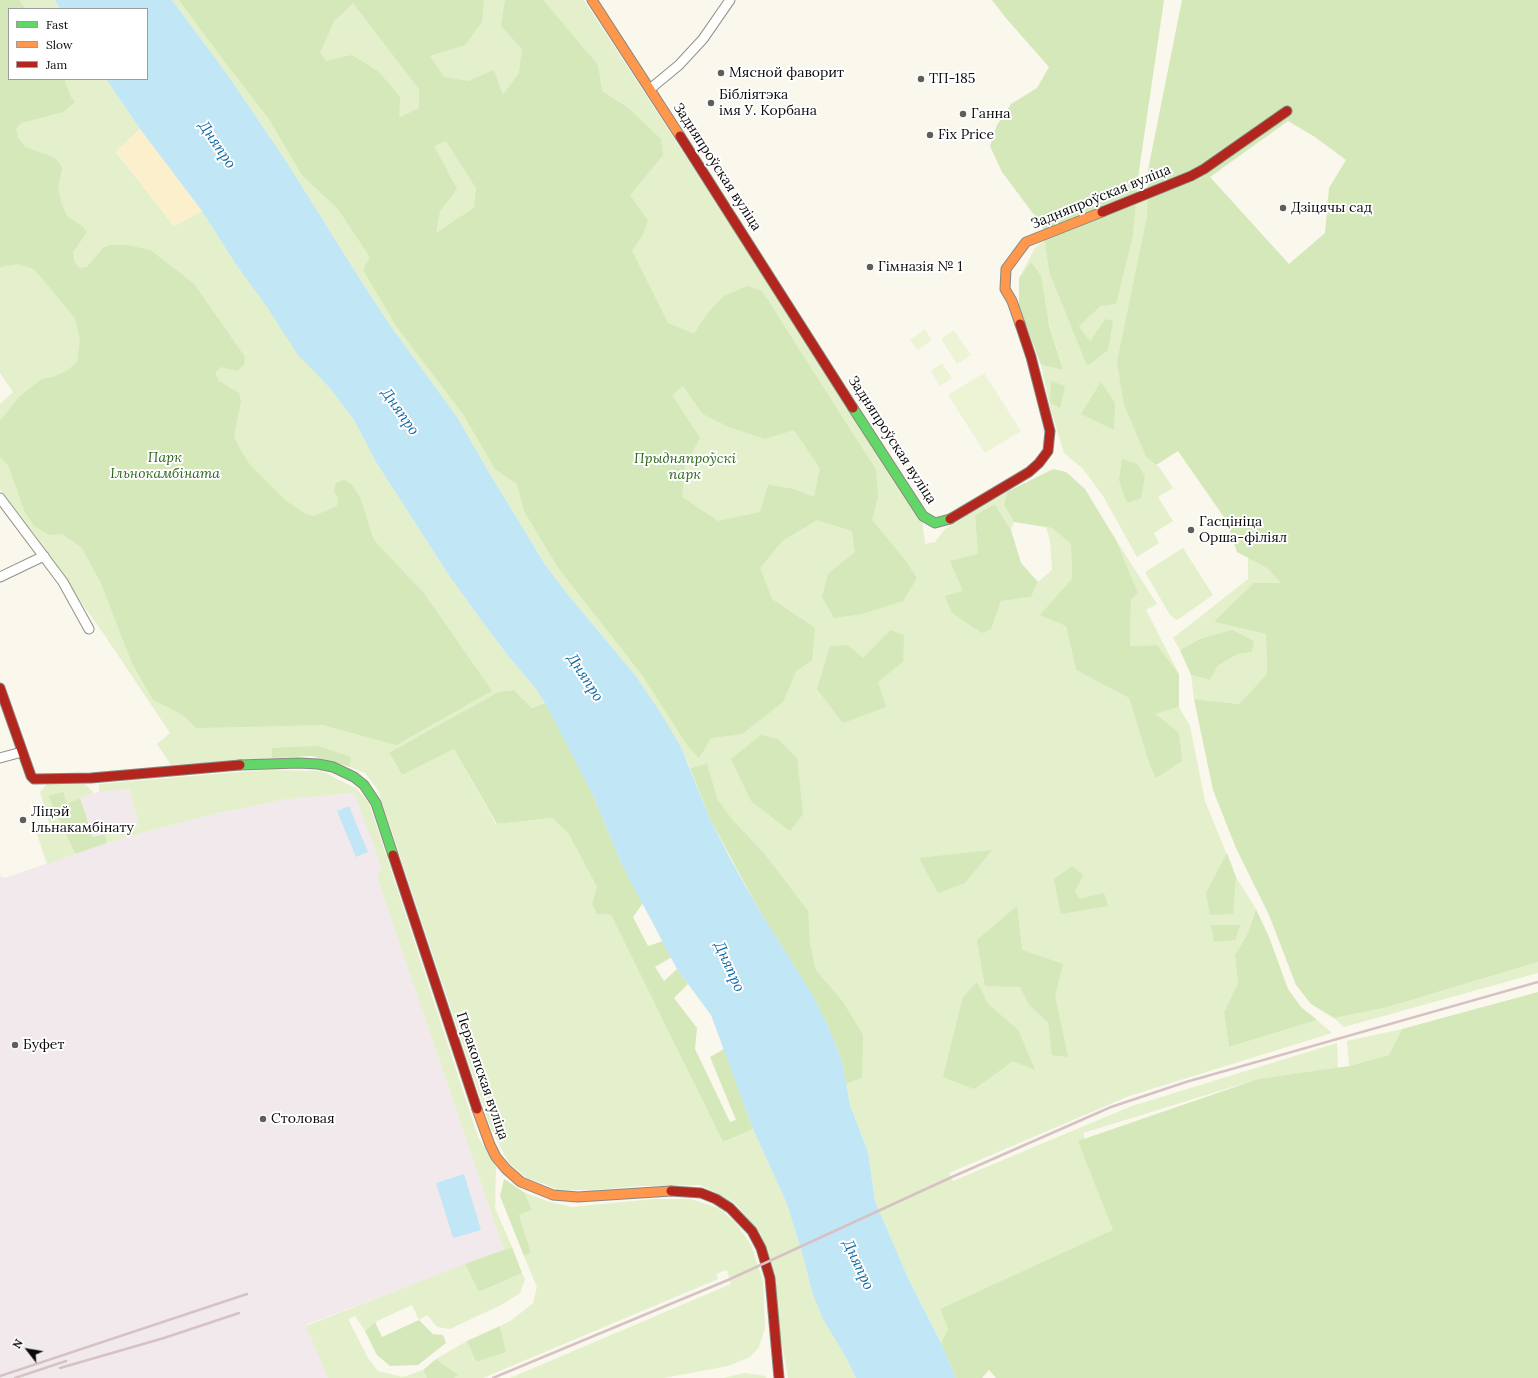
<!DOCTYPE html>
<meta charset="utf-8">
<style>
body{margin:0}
#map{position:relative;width:1538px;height:1378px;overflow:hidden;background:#faf7ed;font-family:Lora,serif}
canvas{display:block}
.legend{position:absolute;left:8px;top:8px;width:140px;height:72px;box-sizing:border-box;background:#fff;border:1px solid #9d9d9d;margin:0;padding:5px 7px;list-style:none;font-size:12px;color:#0b0b0b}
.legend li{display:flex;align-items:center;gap:8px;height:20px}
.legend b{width:20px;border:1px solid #9d9d9d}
.north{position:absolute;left:8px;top:1330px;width:40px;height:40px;-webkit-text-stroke:3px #fff;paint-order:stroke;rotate:301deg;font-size:11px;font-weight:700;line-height:16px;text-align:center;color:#0b0b0b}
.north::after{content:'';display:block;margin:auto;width:14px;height:18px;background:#0b0b0b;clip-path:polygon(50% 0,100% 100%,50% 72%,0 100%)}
</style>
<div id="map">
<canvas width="1538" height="1378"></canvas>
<ul class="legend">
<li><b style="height:5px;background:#63d668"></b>Fast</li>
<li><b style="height:5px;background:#ff974d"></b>Slow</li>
<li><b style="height:5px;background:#b3261e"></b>Jam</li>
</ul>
<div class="north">N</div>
</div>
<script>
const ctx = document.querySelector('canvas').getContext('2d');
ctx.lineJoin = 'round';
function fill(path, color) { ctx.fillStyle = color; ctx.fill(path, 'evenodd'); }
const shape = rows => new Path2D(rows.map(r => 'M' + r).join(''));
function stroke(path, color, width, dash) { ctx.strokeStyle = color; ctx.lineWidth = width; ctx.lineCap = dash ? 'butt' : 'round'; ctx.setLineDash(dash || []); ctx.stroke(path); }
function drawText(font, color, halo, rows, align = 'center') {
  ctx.font = font + ' Lora,serif'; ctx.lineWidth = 4; ctx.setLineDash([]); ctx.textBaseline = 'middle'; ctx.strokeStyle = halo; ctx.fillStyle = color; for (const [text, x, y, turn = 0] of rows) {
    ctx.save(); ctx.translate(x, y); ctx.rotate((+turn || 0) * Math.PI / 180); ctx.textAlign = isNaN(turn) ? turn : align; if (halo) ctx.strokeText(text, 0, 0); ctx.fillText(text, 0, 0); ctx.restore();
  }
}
fill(shape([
 [129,789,139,825,93,837,80,798,99,792],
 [354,793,383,868,377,877,504,1250,306,1325,328,1378,0,1378,0,876,5,878,94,847,145,832,218,813,287,799]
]), '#f1e9ec');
fill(shape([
 [0,0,55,0,60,9,9,9,9,79,106,79,140,129,116,152,174,226,202,211,235,263,354,420,376,462,448,574,481,620,509,657,536,689,545,703,532,708,514,690,498,692,389,754,402,775,454,749,496,824,552,818,568,833,597,887,592,904,597,914,611,915,723,1142,753,1129,787,1204,803,1256,812,1292,847,1359,856,1378,788,1378,779,1327,775,1279,761,1234,734,1202,700,1185,641,1186,594,1190,557,1190,545,1184,528,1179,508,1162,490,1126,378,790,365,773,350,767,351,757,272,748,272,758,171,765,157,744,170,733,101,630,0,489,0,404,13,392,0,373],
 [172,0,584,0,922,520,925,544,935,542,945,529,1007,492,1004,505,1014,522,1011,530,995,504,975,515,978,554,991,628,1001,601,1031,597,1038,582,1052,570,1050,541,1046,527,1052,528,1071,544,1072,579,1066,626,1076,670,1129,698,1150,766,1156,778,1154,714,1179,707,1190,726,1205,801,1236,877,1256,909,1248,933,1235,955,1238,983,1224,1012,1229,1047,1317,1020,1332,1033,1129,1096,949,1173,953,1181,1132,1106,1337,1043,1338,1068,1258,1079,1083,1133,1113,1231,940,1309,948,1329,941,1343,908,1278,875,1201,868,1152,850,1105,846,1084,862,1078,841,999,816,970,810,943,807,911,764,853,732,819,718,800,707,765,690,768,681,747,635,675,569,596,544,563,487,469,457,417,392,328,363,284,286,161,227,74],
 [890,630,903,662,878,682,863,659],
 [1147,199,1147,217,1124,405,1146,457,1159,467,1173,488,1158,497,1173,521,1154,533,1159,543,1137,557,1103,496,1083,469,1064,453,1050,407,1041,365,1063,370,1031,262,1019,278,1035,248,1045,240,1049,272,1087,366,1105,319,1090,341,1079,326,1101,306,1133,235,1136,202],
 [1116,540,1157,604,1146,610,1179,674,1157,645,1130,646,1131,600,1138,593],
 [1183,548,1213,595,1177,620,1170,615,1145,572],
 [1248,557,1267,568,1281,583,1214,622,1266,634,1267,674,1239,704,1194,699,1191,675,1210,680,1217,665,1238,654,1252,652,1200,639,1180,650,1173,638,1248,579],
 [264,770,322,771,357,789,369,803,478,1137,496,1167,495,1208,512,1247,504,1250,377,877,382,868,354,793,287,799,218,813,145,832,107,843,105,834,139,825,129,789,99,792,99,784],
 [47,784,85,784,94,793,67,804,48,796,75,854,47,864,37,834,51,829,40,792],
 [1538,962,1538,973,1344,1027,1334,1018,1384,1008],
 [1402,1029,1389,1055,1349,1066,1347,1041],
 [525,1193,550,1202,572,1207,653,1199,691,1199,718,1208,735,1222,751,1245,763,1281,765,1328,759,1347,750,1357,728,1366,664,1378,510,1378,731,1284,727,1270,716,1274,718,1279,483,1378,454,1378,457,1375,436,1359,467,1341,476,1362,506,1352,500,1326,512,1320,533,1303,537,1287,524,1256,531,1253,519,1215,532,1208],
 [465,1264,479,1292,522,1273,525,1279,520,1293,503,1304,450,1329,437,1327,427,1315,419,1320,412,1305,375,1322,365,1331,355,1316,348,1319,368,1358,378,1371,403,1377,423,1370,427,1378,328,1378,306,1326],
 [745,1373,765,1376,766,1378,723,1378]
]), '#e3f0cb');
fill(shape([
 [0,0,19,0,25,9,9,9,9,79,64,79,71,97,75,102,63,112,21,123,16,129,18,138,25,147,48,155,56,159,61,166,62,169,58,186,61,202,67,216,82,226,87,232,73,252,74,261,79,268,87,267,103,248,110,245,126,245,150,250,194,284,245,357,244,365,237,371,221,367,215,373,219,381,239,393,241,401,234,436,241,451,250,465,286,501,306,514,314,516,337,506,338,498,334,491,336,483,344,480,351,484,360,497,373,538,378,545,423,592,492,691,396,745,323,725,196,728,183,715,153,700,132,663,101,583,82,548,62,534,50,535,34,526,25,512,8,465,0,457,0,421,20,396,42,379,53,377,68,370,77,362,80,340,75,318,34,269,18,264,0,267],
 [179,0,484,0,482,22,465,45,430,56,444,77,468,81,494,70,503,95,519,73,522,49,501,26,505,0,543,0,598,65,602,91,628,108,661,139,663,155,630,195,648,221,643,234,632,251,668,323,694,334,707,314,724,296,747,286,762,291,876,470,878,497,872,520,905,560,917,578,903,601,862,614,834,618,822,597,828,574,855,552,852,531,817,520,782,541,760,568,772,599,815,628,812,660,796,671,783,702,742,734,711,738,699,758,687,745,643,676,559,569,524,511,517,484,495,469,463,414,397,327,363,270,370,257,338,209,302,175,269,119,219,54],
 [353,3,419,89,419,108,399,118,400,97,379,72,352,55,326,61,320,53,334,21],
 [446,141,476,188,474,208,436,233,440,211,457,189,434,146],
 [683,386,703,414,729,427,765,439,794,430,820,468,814,497,794,489,768,485,760,512,718,521,682,497,685,465,700,438,672,395],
 [992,0,1164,0,1139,171,1133,235,1116,304,1101,306,1079,326,1090,341,1105,319,1113,321,1108,350,1087,366,1049,272,1043,227,1002,172,990,146,997,125,1011,104,1037,88,1049,67,1005,17],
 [1182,0,1538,0,1538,962,1384,1008,1334,1018,1311,1004,1296,985,1269,915,1236,848,1213,790,1194,699,1239,704,1267,674,1266,634,1214,622,1254,583,1281,583,1267,568,1237,552,1226,520,1178,451,1156,465,1146,457,1124,405,1117,362,1147,217,1148,170],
 [1288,121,1315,137,1346,160,1329,188,1325,233,1289,264,1210,177],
 [1031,262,1041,276,1049,325,1063,370,1041,365,1019,306,1019,278],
 [1051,381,1065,386,1060,408,1050,403],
 [1101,382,1115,403,1114,430,1081,414],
 [1122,459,1137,464,1145,476,1141,498,1127,503,1119,480],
 [1053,469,1066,472,1085,489,1116,540,1138,593,1131,600,1130,646,1157,645,1179,674,1179,707,1155,714,1179,733,1182,761,1156,778,1150,766,1129,698,1076,670,1066,626,1040,615,1072,579,1071,544,1052,528,1014,522,1004,505,1007,492],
 [995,504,1011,530,1021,563,1038,582,1031,597,1001,601,991,629,982,633,952,613,945,596,963,591,950,561,978,554,975,515],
 [890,630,904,635,903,662,878,682,886,707,843,723,817,689,830,646,847,645,863,658],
 [1232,630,1254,641,1252,652,1238,654,1218,665,1210,680,1191,675,1180,650,1200,639],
 [514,690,532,708,545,703,561,731,592,793,621,863,643,903,633,917,648,946,663,941,672,957,655,967,664,981,677,969,688,984,674,998,697,1028,695,1049,730,1122,736,1120,710,1057,724,1049,753,1129,723,1142,611,915,597,914,592,904,597,887,568,833,552,818,497,824,454,749,402,775,389,753,498,692],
 [761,735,778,739,797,758,803,814,790,831,751,801,731,759],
 [318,746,351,757,350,767,312,756,272,758,272,748],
 [707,764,718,800,732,819,764,853,808,911,810,943,816,970,841,999,863,1035,862,1078,846,1084,842,1061,828,1026,812,994,759,910,710,819,690,768],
 [63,792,67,804,80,798,93,837,105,834,107,843,75,854,48,796],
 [992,850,965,883,938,893,919,858],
 [1227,853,1236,877,1233,914,1210,915,1206,893],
 [1072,866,1083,875,1075,891,1079,899,1104,893,1108,906,1061,914,1054,879],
 [1017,906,1022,950,1063,964,1055,996,1068,1057,1052,1055,1048,1022,1029,1005,1020,987,985,986,977,940],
 [1256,909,1269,937,1288,989,1301,1007,1317,1020,1229,1047,1224,1012,1238,983,1235,955,1248,933],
 [1211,925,1240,925,1235,940,1214,942],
 [977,982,988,1004,1018,1030,1035,1070,1013,1061,974,1089,943,1077,963,997],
 [1538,992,1538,1378,996,1378,989,1370,982,1378,956,1378,941,1343,948,1329,940,1309,1113,1230,1078,1141,1258,1079,1349,1066,1389,1055,1402,1029],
 [504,1179,525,1193,532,1209,519,1215,531,1253,524,1256,500,1196],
 [512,1247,522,1273,479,1292,465,1264],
 [419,1320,433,1334,443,1335,446,1343,418,1365,390,1366,377,1355,365,1331,375,1322,382,1337],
 [500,1326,506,1352,476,1362,467,1341],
 [436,1359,458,1375,454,1378,427,1378,423,1370]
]), '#d4e8b9');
fill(shape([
 [140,129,202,211,174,226,116,151]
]), '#fcf0cc');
fill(shape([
 [925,329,932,340,917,350,910,340],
 [954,330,971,355,957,364,941,339],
 [942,363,952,378,940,386,931,371],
 [984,373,1021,431,985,453,948,395]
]), '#edf4d5');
fill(shape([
 [55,0,172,0,227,74,286,161,363,284,392,328,457,417,487,469,544,563,569,596,635,675,660,712,681,747,710,819,731,860,759,910,812,994,828,1026,842,1061,850,1105,868,1152,875,1201,908,1278,941,1343,956,1378,856,1378,847,1359,823,1319,812,1292,803,1256,787,1204,753,1129,711,1015,677,969,621,863,592,793,545,703,536,689,509,657,481,620,448,574,376,462,354,420,329,387,298,355,267,307,235,263,202,211,140,129,106,79,147,79,147,9,60,9],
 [349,806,368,852,356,857,337,811],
 [464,1174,481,1230,453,1238,436,1183]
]), '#c1e6f6');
const street = shape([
 [650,89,679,65,703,39,730,0],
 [0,498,63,582,89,629],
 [0,577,44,556],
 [0,758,22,752]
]);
const fast = shape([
 [853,408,923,516,935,523,950,519],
 [240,765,298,763,318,764,333,767,354,777,364,785,376,803,393,855]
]);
const slow = shape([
 [592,0,680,136],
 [1020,324,1012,301,1005,289,1006,269,1026,242,1102,212],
 [477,1109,490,1145,496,1157,506,1169,521,1182,553,1195,578,1197,671,1191]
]);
const jam = shape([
 [680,136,853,408],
 [1102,212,1191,176,1204,169,1287,111],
 [950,519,1029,472,1039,463,1048,451,1050,431,1031,357,1020,324],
 [0,688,31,776,34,779,91,778,240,765],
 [393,855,477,1109],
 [671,1191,701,1193,716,1199,730,1208,752,1231,761,1248,770,1278,779,1378]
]);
stroke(street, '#93918d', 11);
stroke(fast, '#898883', 11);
stroke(slow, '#898883', 11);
stroke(jam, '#898883', 11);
stroke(street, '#fefefc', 9);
stroke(fast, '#63d668', 9);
stroke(slow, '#ff974d', 9);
stroke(jam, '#b3261e', 9);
stroke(shape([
 [60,1368,164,1338,239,1313],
 [0,1376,247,1294],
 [15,1378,66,1361],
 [493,1378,728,1280,952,1177,1111,1107,1186,1082,1538,982]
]), '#d7c2c3', 2.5);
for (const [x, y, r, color] of [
 [721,73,4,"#5f5e5a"],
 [921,79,4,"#5f5e5a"],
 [711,103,4,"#5f5e5a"],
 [963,114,4,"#5f5e5a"],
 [930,135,4,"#5f5e5a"],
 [1283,208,4,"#5f5e5a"],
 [870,267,4,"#5f5e5a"],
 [1191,530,4,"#5f5e5a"],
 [23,820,4,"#5f5e5a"],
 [15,1045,4,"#5f5e5a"],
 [263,1119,4,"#5f5e5a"]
]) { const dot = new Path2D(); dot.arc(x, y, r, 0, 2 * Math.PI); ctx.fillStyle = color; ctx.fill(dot); stroke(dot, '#fff', 1.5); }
drawText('14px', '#0b0b0b', '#fff', [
 ["Мясной фаворит",729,73],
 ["ТП-185",929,79],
 ["Бібліятэка",719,95],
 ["імя У. Корбана",719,111],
 ["Ганна",971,114],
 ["Fix Price",938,135],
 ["Дзіцячы сад",1291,208],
 ["Гімназія № 1",878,267],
 ["Гасцініца",1199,522],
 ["Орша-філіял",1199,538],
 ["Ліцэй",31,812],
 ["Ільнакамбінату",31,828],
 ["Буфет",23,1045],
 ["Столовая",271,1119]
], 'left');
drawText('14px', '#0b0b0b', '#fff', [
 ["Задняпроўская вуліца",717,167,57],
 ["Задняпроўская вуліца",1101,197,-22],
 ["Задняпроўская вуліца",892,440,57],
 ["Перакопская вуліца",482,1076,71]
]);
drawText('italic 14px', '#2b6518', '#fff', [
 ["Парк",165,458],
 ["Ільнокамбіната",165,474],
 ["Прыдняпроўскі",685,459],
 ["парк",685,475]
]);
drawText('italic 15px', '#0e68a2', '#fff', [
 ["Дняпро",217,145,56],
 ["Дняпро",400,412,55],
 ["Дняпро",585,678,57],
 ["Дняпро",729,967,66],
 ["Дняпро",858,1265,65]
]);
</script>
